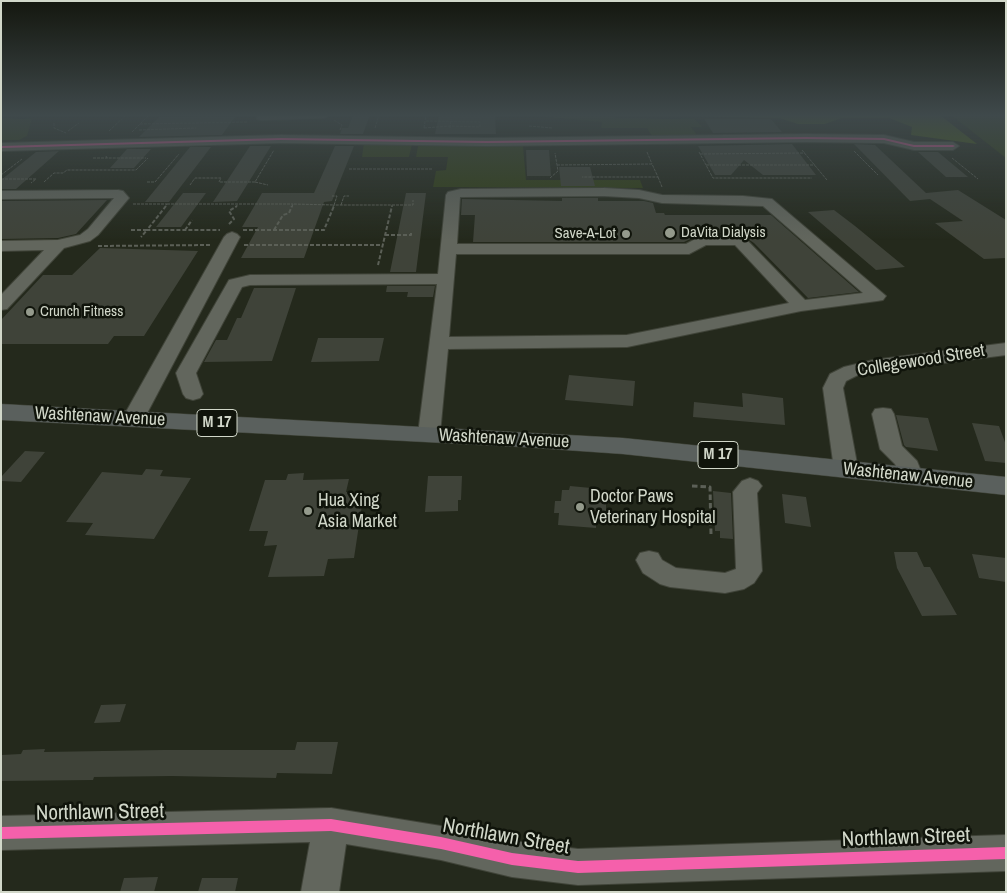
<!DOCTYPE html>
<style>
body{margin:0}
#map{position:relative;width:1007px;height:893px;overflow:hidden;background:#24291c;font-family:"Archivo Narrow",sans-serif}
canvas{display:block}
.frame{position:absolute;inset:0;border:2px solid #d1d7c9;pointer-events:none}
</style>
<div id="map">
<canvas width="1007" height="893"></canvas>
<div class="frame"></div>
</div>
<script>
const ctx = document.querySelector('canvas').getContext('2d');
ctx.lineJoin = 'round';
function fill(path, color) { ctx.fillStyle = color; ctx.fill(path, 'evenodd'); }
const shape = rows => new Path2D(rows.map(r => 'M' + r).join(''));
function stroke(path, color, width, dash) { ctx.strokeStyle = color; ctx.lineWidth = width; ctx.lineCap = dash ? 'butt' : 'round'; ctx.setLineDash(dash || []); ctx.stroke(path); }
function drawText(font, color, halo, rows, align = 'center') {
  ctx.font = font + ' "Archivo Narrow",sans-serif'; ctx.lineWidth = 5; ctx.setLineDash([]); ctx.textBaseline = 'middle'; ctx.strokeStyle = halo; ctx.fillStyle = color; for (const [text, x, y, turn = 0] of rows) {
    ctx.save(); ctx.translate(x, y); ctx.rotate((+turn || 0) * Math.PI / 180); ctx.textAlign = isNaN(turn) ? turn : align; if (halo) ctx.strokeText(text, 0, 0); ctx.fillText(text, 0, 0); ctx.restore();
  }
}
fill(shape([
 [524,115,605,115,618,118,695,119,702,127,691,127,697,135,652,136,647,128,601,128,602,122],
 [951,115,1006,115,1006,158],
 [1,118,32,119,27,136,19,140,1,140],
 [364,142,412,144,409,157,362,157],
 [423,144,523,146,526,180,640,180,643,188,433,187,436,171,446,170,448,157,416,157,418,146]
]), '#313f15');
fill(shape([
 [616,115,940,115,977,144,911,135,912,127,889,118,842,118,825,124,798,124,779,118]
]), '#4a6210');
fill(shape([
 [353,115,370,115,363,134,340,134,342,128,348,128],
 [439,115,495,115,496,134,435,134],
 [159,117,207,116,235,117,222,135,139,137],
 [704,119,771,119,782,132,713,133],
 [792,144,816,175,763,175,744,160,731,175,715,175,698,146],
 [854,144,875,145,926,193,958,190,1006,220,1006,258,984,259,935,223,963,221,930,199,910,201],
 [250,146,271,146,237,201,213,202],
 [335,146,354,146,332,201,324,202,304,258,241,258,258,227,242,227,262,193,314,193],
 [190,147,211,147,169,202,145,202],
 [127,149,151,149,134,168,110,168],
 [526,150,549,150,551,176,527,176],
 [59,151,16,189,1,189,1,180,36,152],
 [918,152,938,152,968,177,946,177],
 [559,167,590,167,595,186,561,186],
 [183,193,206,193,181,227,156,227],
 [406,193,426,193,416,272,390,272],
 [562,198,598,198,598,201,644,201,653,203,656,213,664,213,665,215,771,215,859,292,808,298,754,243,739,233,703,233,684,242,473,242,475,215,461,215,462,199,562,201],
 [107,200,76,234,58,238,1,239,1,201],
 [834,210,855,226,905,267,876,270,808,212],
 [100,248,198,251,144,336,114,336,108,344,1,344,1,320,43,275,72,275],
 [387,286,435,286,433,297,407,297,408,292,386,292],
 [254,288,296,288,272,361,204,362,216,340,227,340,237,318,241,318],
 [318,338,384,338,379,361,311,362],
 [569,375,635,381,633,406,565,400],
 [742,393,783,398,785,425,693,417,694,402,743,407],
 [896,415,928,418,938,451,906,447,904,445],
 [972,423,999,426,1006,445,1006,463,985,461],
 [25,451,45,452,21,482,1,481,1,477],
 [146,469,163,470,160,476,191,478,154,539,85,535,93,523,66,522,102,472,142,475],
 [304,473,303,480,349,479,346,492,364,492,354,558,328,559,324,576,268,577,277,545,264,546,268,531,249,531,265,480,286,480,288,474],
 [428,476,462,476,461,500,458,500,458,511,425,512],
 [570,486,591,488,591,491,597,493,597,496,606,497,606,512,596,512,596,528,558,525,559,513,554,513,555,501,561,501,562,490,569,490],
 [713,491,731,493,733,539,720,538,720,531,715,531],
 [782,494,806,497,811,527,785,523],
 [894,552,917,552,924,567,930,567,957,615,922,616,897,568],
 [972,554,1006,558,1006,582,979,578],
 [126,704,120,722,94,723,101,705],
 [297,742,338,742,332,774,277,773,276,778,172,776,94,777,93,780,1,781,1,755,21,754,23,750,45,749,44,752,163,750,295,750],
 [158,877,154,892,120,892,124,878],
 [202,878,238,878,235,892,198,892]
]), '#3f4339');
const minor = shape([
 [257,115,330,115,324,118,261,120,257,119,257,115],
 [806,134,884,135,914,142,953,142,959,146,953,150,914,150,884,143,806,142,487,146,281,143,1,151,1,143,281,135,487,138,806,134],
 [604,188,639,190,662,195,743,196,772,199,886,296,883,300,877,301,801,311,627,347,448,349,440,434,437,439,429,441,421,439,418,434,437,284,250,285,242,287,196,373,203,394,200,398,193,400,186,398,183,394,176,373,229,280,250,275,438,274,446,195,448,192,461,189,604,188],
 [604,196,639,198,662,203,763,206,863,293,805,300,744,237,739,235,703,235,686,244,457,244,460,197,604,196],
 [706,245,735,245,789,303,627,335,449,337,456,254,689,254,706,245],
 [118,190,123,191,129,198,98,235,90,241,64,248,7,309,1,310,1,295,44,250,1,251,1,241,58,240,80,235,88,229,114,198,1,199,1,191,118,190],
 [232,232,237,234,240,237,144,419,141,424,133,425,125,424,122,419,224,237,227,234,232,232],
 [1006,343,1006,355,873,372,858,375,846,381,843,388,858,469,854,474,846,476,838,474,834,469,823,388,830,374,844,367,873,360,1006,343],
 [883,408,891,409,894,414,902,446,917,461,923,476,919,481,911,483,903,481,895,464,880,449,872,414,875,409,883,408],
 [750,478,758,481,762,486,757,493,762,571,754,583,744,589,725,593,670,587,660,584,643,573,636,560,640,553,649,551,658,553,662,560,676,568,725,573,736,569,733,492,742,481,750,478],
 [331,808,441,826,512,841,578,849,1006,835,1006,871,578,885,512,877,441,860,346,844,339,892,301,892,310,842,1,850,1,816,331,808]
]);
const major = shape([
 [1,404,623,438,1006,477,1006,495,623,454,522,447,1,420,1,404]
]);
stroke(minor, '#404439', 2);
stroke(major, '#404439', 1);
stroke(shape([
 [55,115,73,115],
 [334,120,342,125,340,130],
 [54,123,54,128,66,133],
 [140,124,247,122],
 [529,126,553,128],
 [375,128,379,115],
 [424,128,450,126,480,127,480,122,425,121],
 [424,128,426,115],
 [450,128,451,119],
 [139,130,196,128],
 [68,131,79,123],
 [109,131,126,115],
 [132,132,149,115],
 [802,150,827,180],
 [854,151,878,175],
 [647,152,652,164],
 [699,152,713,178,812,178],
 [700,154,805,153],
 [106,156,107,158,146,158],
 [93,158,107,158],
 [952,158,978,179],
 [557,165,652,164,658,177,582,177],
 [706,165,815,165],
 [349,169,432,169],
 [1,175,22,159],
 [658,177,662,187],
 [550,178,558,171,555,153],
 [1,179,36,179,31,183],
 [44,182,54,173,63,173,67,170,136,170,148,158],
 [147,182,155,182,179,154],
 [255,182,268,185],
 [190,185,195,178,221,178,219,182,255,182,274,150],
 [133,204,167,204,165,207],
 [167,204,293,204],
 [341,205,344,196,349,196],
 [392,205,413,205,413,200],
 [235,207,238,205],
 [292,207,293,204,334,205,337,196,332,196],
 [333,207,334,205,392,205,392,207]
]), '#5c6057', 1, [3, 1]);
stroke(shape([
 [166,206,147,230,220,230],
 [229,224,234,219,229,211,237,206],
 [131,230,147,230,141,237],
 [185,230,192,220],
 [243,230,324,230,334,206],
 [274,230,283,215,289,213,292,206],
 [385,235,411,235,411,232],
 [244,245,383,245],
 [98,246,210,245],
 [378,265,392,206]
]), '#5c6057', 2, [4, 2]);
stroke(shape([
 [692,486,710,487,711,534]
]), '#5c6057', 3, [5.5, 3]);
fill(minor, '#62665d');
fill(major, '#5a605d');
fill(shape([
 [806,137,884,138,914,145,953,145,955,146,953,147,914,147,884,140,806,139,487,143,281,140,1,148,1,146,281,138,487,141,806,137],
 [331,819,441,837,512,853,578,861,1006,847,1006,859,578,873,512,865,441,849,331,831,1,839,1,827,331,819]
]), '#f560ab');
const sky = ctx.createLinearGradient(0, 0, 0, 240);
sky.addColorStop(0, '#14170f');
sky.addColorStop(0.48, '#3f494b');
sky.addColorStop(1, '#3f494b00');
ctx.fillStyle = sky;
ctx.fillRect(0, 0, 1007, 240);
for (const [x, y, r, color] of [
 [670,233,6,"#949a8c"],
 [626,234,5,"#949a8c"],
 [30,312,5,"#949a8c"],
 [580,507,5,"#949a8c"],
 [308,511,5,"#949a8c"]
]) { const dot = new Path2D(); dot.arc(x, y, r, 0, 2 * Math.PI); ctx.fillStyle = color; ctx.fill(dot); stroke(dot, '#10140b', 2); }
drawText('15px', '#d1d7c9', '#10140b', [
 ["DaVita Dialysis",681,233],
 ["Save-A-Lot",616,234,"right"],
 ["Crunch Fitness",40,312]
], 'left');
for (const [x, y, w] of [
 [217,423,40],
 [718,455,40]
]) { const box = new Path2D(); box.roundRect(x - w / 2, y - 13.5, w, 27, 4); ctx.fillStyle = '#10140b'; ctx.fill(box); stroke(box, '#d1d7c9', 1); }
drawText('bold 16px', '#d1d7c9', null, [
 ["M 17",217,423],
 ["M 17",718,455]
]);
drawText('18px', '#d1d7c9', '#10140b', [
 ["Collegewood Street",921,361,-9],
 ["Washtenaw Avenue",100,417,3],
 ["Washtenaw Avenue",504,439,3],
 ["Washtenaw Avenue",908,476,6]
]);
drawText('18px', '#d1d7c9', '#10140b', [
 ["Doctor Paws",590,497],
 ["Veterinary Hospital",590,518],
 ["Hua Xing",318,501],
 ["Asia Market",318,522]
], 'left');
drawText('21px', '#d1d7c9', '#10140b', [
 ["Northlawn Street",100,813,-1],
 ["Northlawn Street",506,837,10],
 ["Northlawn Street",906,838,-2]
]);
</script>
